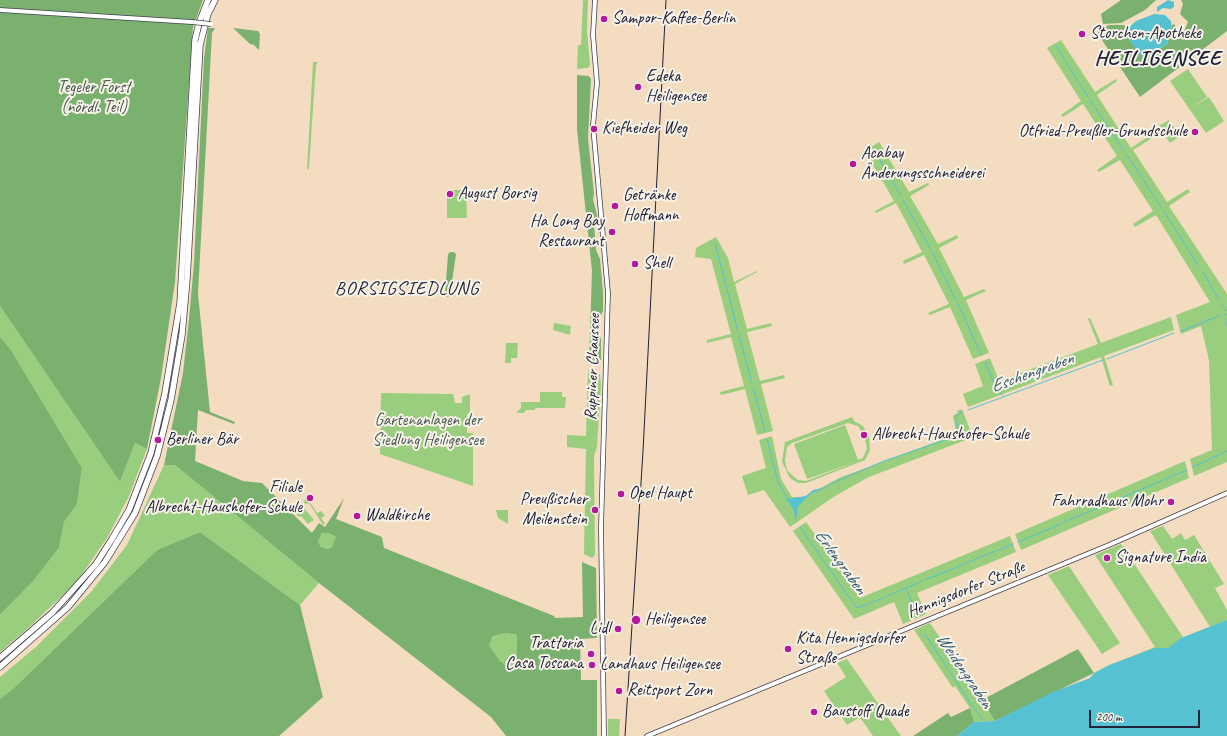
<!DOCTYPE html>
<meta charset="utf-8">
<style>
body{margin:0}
#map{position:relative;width:1227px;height:736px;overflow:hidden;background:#f3dcbf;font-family:Caveat,sans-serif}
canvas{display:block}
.scale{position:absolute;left:1089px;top:710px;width:111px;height:18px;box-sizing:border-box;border:2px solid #22223b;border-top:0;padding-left:5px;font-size:12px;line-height:14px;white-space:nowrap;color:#22223b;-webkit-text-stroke:3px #f7f3e8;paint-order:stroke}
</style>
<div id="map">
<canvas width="1227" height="736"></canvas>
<div class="scale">200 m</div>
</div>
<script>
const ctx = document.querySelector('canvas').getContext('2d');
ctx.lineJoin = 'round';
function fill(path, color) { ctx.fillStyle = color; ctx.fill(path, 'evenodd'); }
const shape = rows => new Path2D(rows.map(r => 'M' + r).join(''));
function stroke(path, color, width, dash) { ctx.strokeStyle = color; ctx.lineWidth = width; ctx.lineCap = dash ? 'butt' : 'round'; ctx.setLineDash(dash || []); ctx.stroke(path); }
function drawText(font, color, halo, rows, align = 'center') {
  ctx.font = font + ' Caveat,sans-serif'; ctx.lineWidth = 4; ctx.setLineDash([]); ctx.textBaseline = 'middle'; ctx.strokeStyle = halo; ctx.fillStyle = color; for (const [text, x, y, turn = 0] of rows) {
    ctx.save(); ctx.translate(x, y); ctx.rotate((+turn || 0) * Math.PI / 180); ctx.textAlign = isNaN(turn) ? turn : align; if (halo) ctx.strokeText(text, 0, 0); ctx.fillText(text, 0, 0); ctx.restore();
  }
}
fill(shape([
 [583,0,588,0,587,31,590,65,588,68,577,69,578,45,581,45],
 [1061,40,1095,92,1116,79,1117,81,1097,95,1131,148,1152,134,1154,137,1133,150,1167,202,1188,189,1190,192,1169,206,1227,294,1227,462,1194,476,1190,459,1212,450,1209,360,1201,326,1181,334,1176,315,1210,302,1156,215,1135,227,1133,224,1153,211,1120,160,1099,172,1097,170,1117,156,1083,104,1063,117,1061,115,1081,101,1047,48],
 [313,62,318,62,316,65,309,168,307,170],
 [1188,69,1207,97,1190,108,1209,97,1224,121,1206,133,1170,81],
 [1169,120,1180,136,1170,143,1159,126],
 [879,142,909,192,928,183,929,185,910,196,938,244,957,235,958,238,939,248,964,297,984,289,986,291,966,300,989,353,973,359,950,307,930,315,928,313,949,304,924,255,904,264,903,261,922,252,896,203,876,213,875,211,894,201,865,151],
 [447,190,466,190,467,218,447,218],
 [716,237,728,258,734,282,757,271,757,272,735,284,747,329,771,323,772,326,747,332,760,381,784,375,785,378,761,384,773,431,757,435,745,389,721,395,720,392,744,386,731,337,707,343,707,340,731,334,711,259,695,257,696,248],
 [0,306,120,482,135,443,147,449,129,496,107,538,76,583,27,629,0,652,0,615,34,580,59,548,64,522,77,504,82,468,11,350,0,337],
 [1171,317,1174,330,1104,356,1113,385,1110,386,1101,357,968,407,963,394,983,386,975,364,990,358,999,381,1098,344,1088,319,1090,318,1101,343],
 [554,323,571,326,570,335,553,330],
 [506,343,518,343,517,358,511,358,511,363,505,363],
 [588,370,600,374,601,385,597,447,594,456,595,555,592,558,584,554,586,449,567,447,567,435,586,436],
 [540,392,562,392,562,397,566,397,565,408,536,408,534,410,526,410,524,413,516,413,521,408,521,402,540,402],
 [381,393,453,394,455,403,462,403,462,397,470,394,470,414,467,414,467,433,473,433,473,486,380,454],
 [962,409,972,435,971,438,869,477,835,496,790,527,764,490,748,495,742,476,766,468,759,440,772,436,781,479,792,497,804,497,839,478,952,436,956,430,953,416,958,413,957,411],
 [852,417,854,421,863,426,869,437,870,450,865,460,806,483,798,483,790,478,782,462,785,442],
 [848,423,858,426,864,435,867,448,863,458,858,460,845,425,794,444,807,479,858,461,806,481,798,480,793,476,787,470,785,460,787,447,792,443],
 [1185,461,1189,478,1021,550,1015,534],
 [164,465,175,465,319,583,300,605,200,532,157,550,15,687,0,699,0,677,37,646,91,592,127,545],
 [306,496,317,513,321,511,325,516,321,518,325,523,323,525,309,503,305,504,304,502],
 [304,508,314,520,308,524,301,516,299,517,295,512],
 [496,510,508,510,508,524,498,518],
 [806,522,860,598,1010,536,1016,552,917,593,926,614,903,624,894,602,854,619,793,531],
 [1163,526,1172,539,1181,533,1185,540,1194,535,1224,584,1215,588,1227,610,1227,620,1216,625,1184,637,1210,627,1150,531],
 [322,533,329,533,336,537,333,547,328,549,321,547,318,542],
 [1121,544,1183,637,1181,638,1183,644,1120,661,1155,647,1095,555],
 [1069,566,1120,643,1102,654,1048,575],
 [930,623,982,700,995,721,974,722,970,708,955,686,953,688,914,630],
 [507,633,517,635,517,664,508,667,500,661,489,645,493,636],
 [847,659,893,725,901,736,873,736,860,717,847,725,824,691,846,677,837,663],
 [608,719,620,719,619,736,608,736]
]), '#9ace7f');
fill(shape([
 [0,0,203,0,193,27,175,282,161,378,147,449,135,443,120,482,0,306],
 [1121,0,1156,0,1145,10,1121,23,1103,24,1101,14],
 [1181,0,1227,0,1227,31,1140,97,1098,34,1098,29,1109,25,1124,25,1128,29,1124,32,1128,35,1130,41,1144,58,1167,44,1172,25,1174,24,1182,36,1188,22,1180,14,1183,4],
 [208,28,215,28,212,33,198,294,210,412,235,422,234,424,198,410,195,461,243,481,262,483,312,533,319,523,325,527,344,498,336,519,382,537,384,548,554,616,555,618,583,617,582,562,596,568,597,638,580,639,581,680,597,680,597,736,506,736,491,717,319,583,175,465,164,465,183,373,189,319,194,263,204,58],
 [322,533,329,533,336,537,332,547,328,549,321,547,318,542],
 [507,633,517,635,517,664,508,667,500,661,489,645,493,636],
 [233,28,258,31,260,34,259,50,254,45,250,44],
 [577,75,589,76,591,79,588,139,594,193,593,199,597,215,594,224,596,250,600,259,603,292,603,311,600,317,599,333,601,339,601,360,589,364,592,271,577,129],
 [450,252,454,252,456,254,450,296,447,297,445,294,448,254],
 [0,337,11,350,82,468,77,504,64,522,59,548,34,580,0,615],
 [200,532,300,605,323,697,279,736,0,736,0,699,15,687,157,550],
 [1078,649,1094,673,995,721,982,700],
 [970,708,974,722,957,736,913,736,948,713,951,717]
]), '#7bb16e');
fill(shape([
 [1168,0,1174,2,1174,7,1171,9,1163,8,1157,12,1157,7],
 [1154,14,1165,15,1171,21,1172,28,1167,44,1143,58,1130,41,1128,35,1123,33,1136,21],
 [830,483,825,488,812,493,798,506,796,521,793,508,786,499,806,496,813,490,823,488],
 [1227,620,1227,736,957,736,974,722,995,721,1053,692,1090,678,1094,673,1109,665,1155,648,1168,648,1181,638]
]), '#56c1d0');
stroke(shape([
 [1056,46,1088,97],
 [1090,100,1124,151],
 [874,150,901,196],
 [1127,155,1161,207],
 [903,200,930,248],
 [1163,210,1198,265],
 [715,244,738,331],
 [932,252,956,300],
 [1203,272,1219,300],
 [958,304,981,354],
 [1221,304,1227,311],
 [1224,315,1227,314],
 [1227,319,1227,325],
 [1181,331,1219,316],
 [739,335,752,383],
 [1107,359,1174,333],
 [985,362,995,385],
 [753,387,765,431],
 [997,389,1003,396],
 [968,410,1103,360],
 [767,439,778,482,787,498],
 [1193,467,1227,451],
 [830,484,884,461,951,438,958,432,955,416,962,412],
 [1109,503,1187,470],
 [1064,522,1105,505],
 [800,527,856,607,860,607,886,597],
 [1018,542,1061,524],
 [925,580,1013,544],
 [906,589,918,617],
 [888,596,922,581],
 [925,634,971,704,984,721]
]), '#56c1d0', 1);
const secondary = shape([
 [595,0,593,35,597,83,593,125,608,293,601,527,604,736],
 [0,10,192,22],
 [647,736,1109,545,1227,493]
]);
const highway = shape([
 [0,658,52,613,96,564,112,539,129,510,151,453,165,393,180,303,195,40,199,23,208,0],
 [0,667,68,607,105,562,135,513,157,456,171,400,182,335,187,279,200,45,208,14,215,0]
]);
stroke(secondary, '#413e4f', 5.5);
stroke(highway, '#413e4f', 7);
stroke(secondary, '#fff', 4);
stroke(highway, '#fff', 5.5);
stroke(shape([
 [625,736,643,451,666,0]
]), '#22223b', 1);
const secondaryBridge = shape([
 [192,22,211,24]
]);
stroke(secondaryBridge, '#413e4f', 5.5, []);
stroke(secondaryBridge, '#fff', 4);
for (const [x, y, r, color] of [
 [604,19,4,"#b5179e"],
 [1082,34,4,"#b5179e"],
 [638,87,4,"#b5179e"],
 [594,129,4,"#b5179e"],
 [1195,132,4,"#b5179e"],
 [853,164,4,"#b5179e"],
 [450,194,4,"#b5179e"],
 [615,206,4,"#b5179e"],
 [612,232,4,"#b5179e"],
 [635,264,4,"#b5179e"],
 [864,435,4,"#b5179e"],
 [158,440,4,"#b5179e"],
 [621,494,4,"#b5179e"],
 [310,498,4,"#b5179e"],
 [1171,502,4,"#b5179e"],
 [595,510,4,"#b5179e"],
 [357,516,4,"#b5179e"],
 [1107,558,4,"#b5179e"],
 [636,620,5,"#b5179e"],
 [618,629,4,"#b5179e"],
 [788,649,4,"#b5179e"],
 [591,654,4,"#b5179e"],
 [592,665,4,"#b5179e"],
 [619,691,4,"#b5179e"],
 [814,712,4,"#b5179e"]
]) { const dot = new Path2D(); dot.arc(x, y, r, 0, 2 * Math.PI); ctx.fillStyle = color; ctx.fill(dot); stroke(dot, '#f7f3e8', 1.5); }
drawText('17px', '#22223b', '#f7f3e8', [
 ["Sampor-Kaffee-Berlin",612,19],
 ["Storchen-Apotheke",1090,34],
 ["Edeka",646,77],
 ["Heiligensee",646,97],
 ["Kiefheider Weg",602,129],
 ["Otfried-Preußler-Grundschule",1187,132,"right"],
 ["Acabay",861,154],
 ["Änderungsschneiderei",861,174],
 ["August Borsig",458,194],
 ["Getränke",623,196],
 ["Hoffmann",623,216],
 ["Ha Long Bay",604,222,"right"],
 ["Restaurant",604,242,"right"],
 ["Shell",643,264],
 ["Albrecht-Haushofer-Schule",872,435],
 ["Berliner Bär",166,440],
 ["Filiale",302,488,"right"],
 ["Albrecht-Haushofer-Schule",302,508,"right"],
 ["Opel Haupt",629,494],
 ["Preußischer",587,500,"right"],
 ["Meilenstein",587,520,"right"],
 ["Fahrradhaus Mohr",1163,502,"right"],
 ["Waldkirche",365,516],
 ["Signature India",1115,558],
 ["Heiligensee",645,620],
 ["Lidl",610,629,"right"],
 ["Kita Hennigsdorfer",796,639],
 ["Straße",796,659],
 ["Trattoria",583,644,"right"],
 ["Casa Toscana",583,664,"right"],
 ["Landhaus Heiligensee",600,665],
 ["Reitsport Zorn",627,691],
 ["Baustoff Quade",822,712]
], 'left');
drawText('17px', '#46564f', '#f7f3e8', [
 ["Tegeler Forst",94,88],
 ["(nördl. Teil)",94,108],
 ["Gartenanlagen der",428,421],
 ["Siedlung Heiligensee",428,441]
]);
drawText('17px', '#22223b', '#f7f3e8', [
 ["Ruppiner Chaussee",593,367,-88],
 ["Hennigsdorfer Straße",966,590,-22]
]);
drawText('italic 18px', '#345a6f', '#f7f3e8', [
 ["Eschengraben",1032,373,-20],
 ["Erlengraben",840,562,54],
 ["Weidengraben",964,671,56]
]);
ctx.letterSpacing = '1px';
drawText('19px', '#22223b', '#f7f3e8', [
 ["BORSIGSIEDLUNG",407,289]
]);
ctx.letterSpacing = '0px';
ctx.letterSpacing = '1px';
drawText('bold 21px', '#22223b', '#f7f3e8', [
 ["HEILIGENSEE",1158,59]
]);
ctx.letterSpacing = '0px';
</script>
